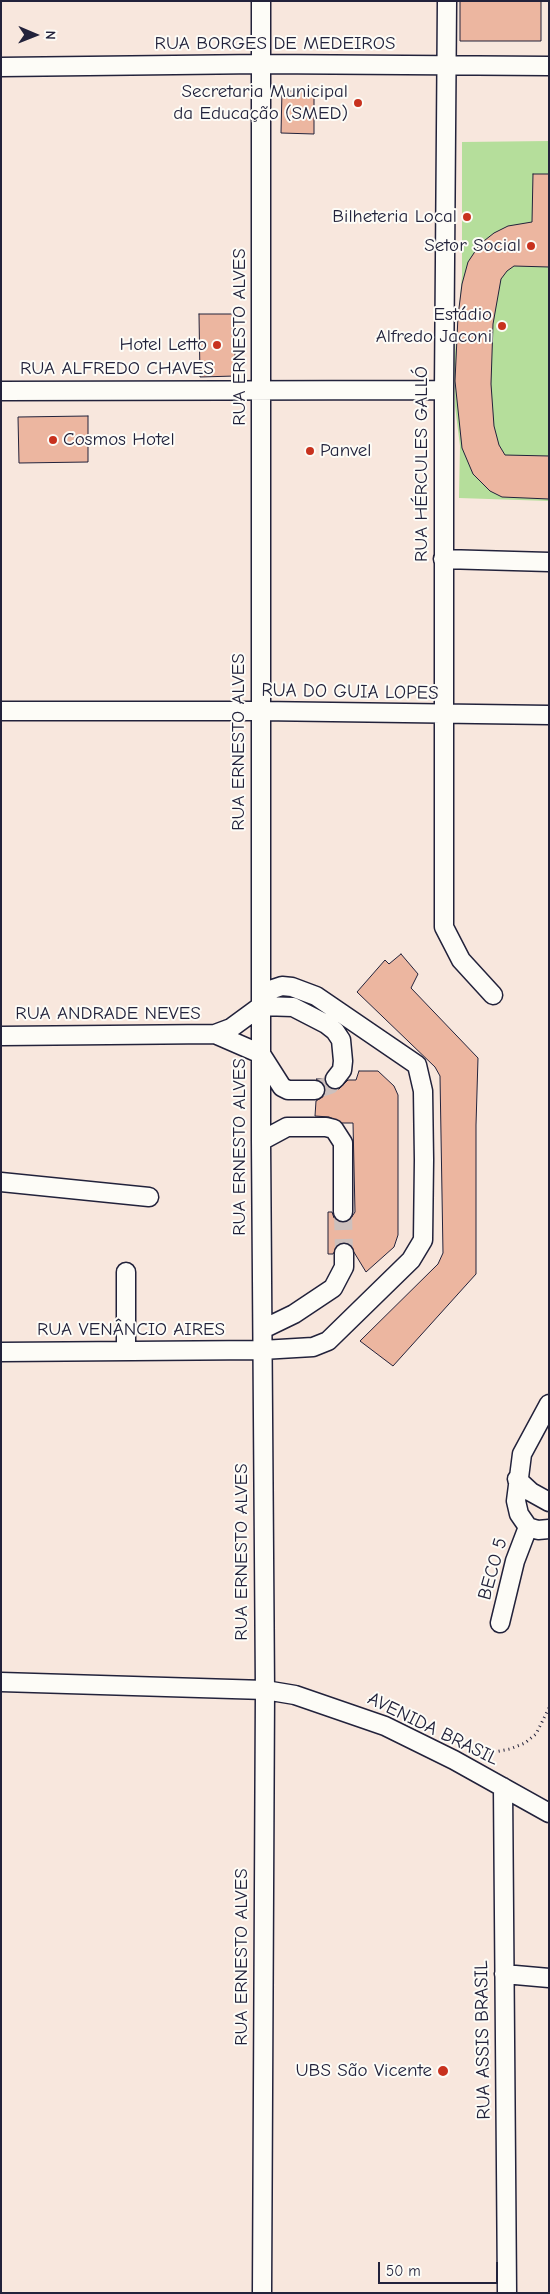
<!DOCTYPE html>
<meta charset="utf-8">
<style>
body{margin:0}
#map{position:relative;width:550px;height:2294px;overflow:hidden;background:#f8e7dd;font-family:"Comic Neue",sans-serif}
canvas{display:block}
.frame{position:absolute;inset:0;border:2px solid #22223b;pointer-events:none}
.north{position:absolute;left:10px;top:10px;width:50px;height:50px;-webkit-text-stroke:4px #fdfcf7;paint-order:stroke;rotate:91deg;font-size:14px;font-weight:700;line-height:20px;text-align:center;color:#22223b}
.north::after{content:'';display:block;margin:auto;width:18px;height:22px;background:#22223b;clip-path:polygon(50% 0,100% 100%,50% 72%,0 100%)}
.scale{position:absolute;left:378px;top:2262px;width:120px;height:22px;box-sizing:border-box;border:2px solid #22223b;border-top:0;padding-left:6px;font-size:15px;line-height:18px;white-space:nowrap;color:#22223b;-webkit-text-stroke:4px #fdfcf7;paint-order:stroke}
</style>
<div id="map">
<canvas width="550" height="2294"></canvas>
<div class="frame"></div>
<div class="north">N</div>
<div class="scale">50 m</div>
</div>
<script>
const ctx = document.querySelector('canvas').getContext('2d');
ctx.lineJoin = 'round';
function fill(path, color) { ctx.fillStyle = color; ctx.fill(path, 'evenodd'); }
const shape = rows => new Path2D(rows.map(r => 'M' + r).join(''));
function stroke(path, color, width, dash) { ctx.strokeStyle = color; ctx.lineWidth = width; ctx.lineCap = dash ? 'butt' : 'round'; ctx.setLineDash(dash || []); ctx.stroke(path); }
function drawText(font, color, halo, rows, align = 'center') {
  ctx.font = font + ' "Comic Neue",sans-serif'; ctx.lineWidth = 4; ctx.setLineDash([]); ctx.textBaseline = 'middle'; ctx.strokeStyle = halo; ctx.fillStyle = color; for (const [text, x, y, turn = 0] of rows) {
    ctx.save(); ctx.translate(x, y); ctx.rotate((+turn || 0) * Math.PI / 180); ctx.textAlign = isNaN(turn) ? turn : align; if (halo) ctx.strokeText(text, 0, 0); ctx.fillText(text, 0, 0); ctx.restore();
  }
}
fill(shape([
 [549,141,549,501,459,498,460,446,455,406,454,364,462,275,462,142]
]), '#b5de9b');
const building = shape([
 [460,1,541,1,541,41,460,41,460,1],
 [282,91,314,91,314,134,281,133,282,91],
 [533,174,549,174,549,267,514,266,507,271,501,279,493,324,491,384,494,426,499,445,505,455,549,456,549,499,502,497,490,491,473,474,462,448,455,381,458,316,462,284,468,262,480,244,494,233,508,226,532,222,533,174],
 [199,314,235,314,235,376,200,377,199,314],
 [88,416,88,462,19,463,18,417,88,416],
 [401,954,418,974,411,988,478,1058,476,1125,476,1274,393,1366,360,1341,438,1264,443,1253,440,1076,435,1067,357,992,385,960,389,964,401,954],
 [359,1071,378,1071,394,1086,398,1095,398,1235,394,1247,366,1272,349,1244,339,1244,333,1254,328,1254,328,1212,332,1212,334,1218,343,1223,349,1221,355,1212,353,1123,342,1123,329,1117,315,1116,316,1101,324,1096,326,1090,324,1084,316,1079,325,1079,329,1088,339,1089,348,1080,356,1080,359,1071]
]);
fill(building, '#ecb6a0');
stroke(building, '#22223b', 1);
stroke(shape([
 [315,1090,330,1085,335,1079],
 [343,1212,344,1253]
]), '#cdc0bd', 18, [18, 9]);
const minor = shape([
 [261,1,261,1141,265,1690,262,2293],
 [447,1,444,390,444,927,461,960,493,995],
 [1,67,261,64,549,66],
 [1,391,444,390],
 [443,559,549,562],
 [1,711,260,711,549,715],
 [261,1006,293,1007,326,1024,335,1031,341,1040,343,1061,342,1070,335,1079],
 [215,1034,261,1054,282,1087,288,1090,315,1090],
 [1,1036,215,1034,231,1028,261,1006,267,993,273,989,282,986,292,987,316,996,417,1065,423,1091,424,1160,423,1240,411,1260,328,1341,313,1347,262,1350,1,1352],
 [261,1141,287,1127,326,1127,334,1129,343,1143,343,1212],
 [1,1182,149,1197],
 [263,1329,294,1314,333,1288,344,1267,344,1253],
 [126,1350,126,1272],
 [549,1404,522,1454,516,1501,519,1514,528,1527,538,1530,549,1529],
 [517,1479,531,1492,549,1502],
 [500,1623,515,1561,528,1527],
 [1,1682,265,1690,295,1695,385,1726,454,1760,549,1813],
 [503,1787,507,2293],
 [504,1974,549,1978]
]);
stroke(minor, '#22223b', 21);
stroke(shape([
 [479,1755,510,1749,525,1743,536,1734,549,1708]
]), '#22223b', 3, [1, 4]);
stroke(minor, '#fdfcf7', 18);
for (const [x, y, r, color] of [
 [358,103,5,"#c8321e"],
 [467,217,5,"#c8321e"],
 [531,246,5,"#c8321e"],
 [502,326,5,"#c8321e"],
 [217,345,5,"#c8321e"],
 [53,440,5,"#c8321e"],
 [310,451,5,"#c8321e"],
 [443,2071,6,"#c8321e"]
]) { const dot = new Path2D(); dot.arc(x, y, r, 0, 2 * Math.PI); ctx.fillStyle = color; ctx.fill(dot); stroke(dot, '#fdfcf7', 2); }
drawText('19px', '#22223b', '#fdfcf7', [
 ["RUA BORGES DE MEDEIROS",275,44],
 ["RUA ERNESTO ALVES",240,337,-90],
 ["RUA ALFREDO CHAVES",117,369],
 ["RUA HÉRCULES GALLÓ",422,464,-90],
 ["RUA DO GUIA LOPES",350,692,1],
 ["RUA ERNESTO ALVES",239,742,-90],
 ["RUA ANDRADE NEVES",108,1014],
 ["RUA ERNESTO ALVES",240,1147,-90],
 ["RUA VENÂNCIO AIRES",131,1330],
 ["RUA ERNESTO ALVES",242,1552,-90],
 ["BECO 5",493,1569,-74],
 ["AVENIDA BRASIL",433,1729,26],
 ["RUA ERNESTO ALVES",242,1957,-90],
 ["RUA ASSIS BRASIL",483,2040,-91]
]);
drawText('19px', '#22223b', '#fdfcf7', [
 ["Secretaria Municipal",348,92],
 ["da Educação (SMED)",348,114],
 ["Bilheteria Local",457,217],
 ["Setor Social",521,246],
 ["Estádio",492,315],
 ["Alfredo Jaconi",492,337],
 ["Hotel Letto",207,345],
 ["Cosmos Hotel",63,440,"left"],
 ["Panvel",320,451,"left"],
 ["UBS São Vicente",432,2071]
], 'right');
</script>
